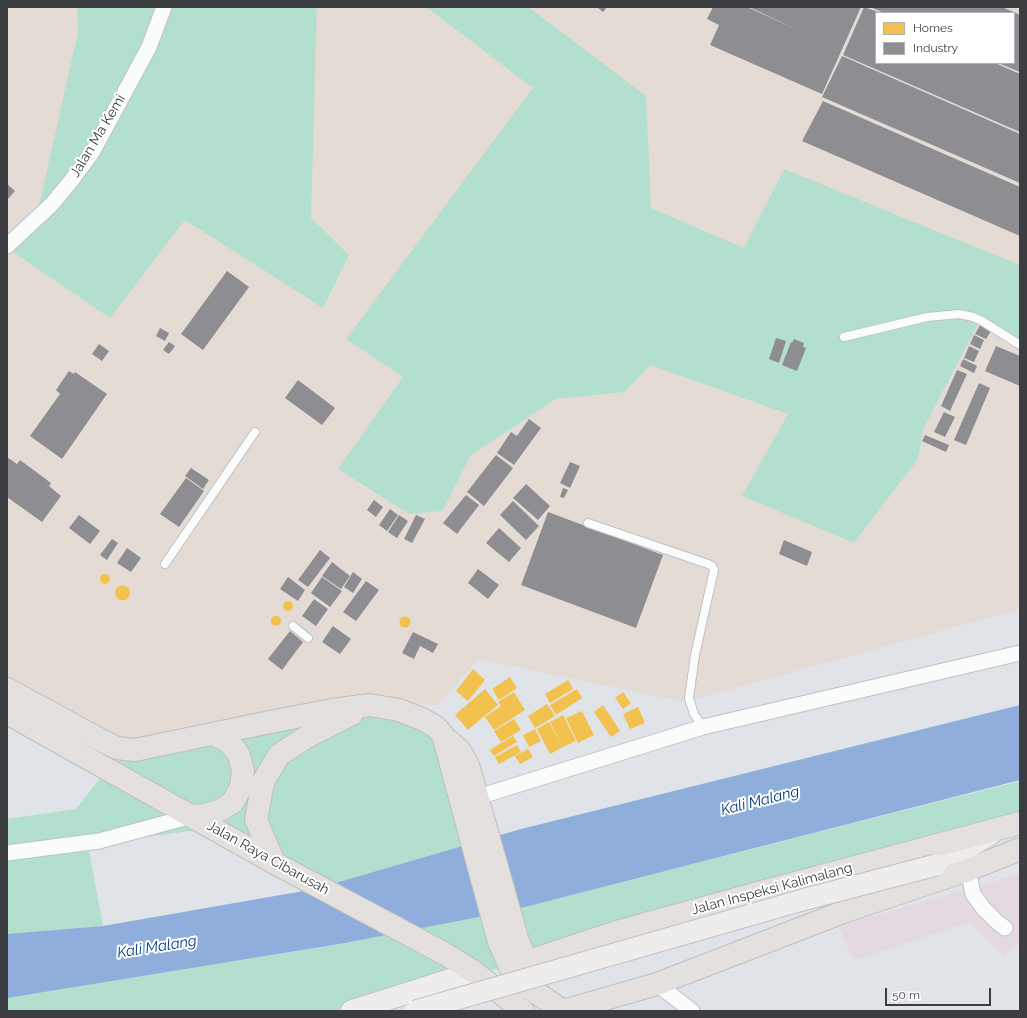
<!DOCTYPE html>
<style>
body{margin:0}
#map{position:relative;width:1027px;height:1018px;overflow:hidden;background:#e0e3e7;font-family:Raleway,sans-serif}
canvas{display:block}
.frame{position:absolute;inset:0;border:8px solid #3b3d40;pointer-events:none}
.legend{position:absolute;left:875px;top:12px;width:140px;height:52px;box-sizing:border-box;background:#fff;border:1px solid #b1b1b3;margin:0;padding:5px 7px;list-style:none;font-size:12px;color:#3b3d40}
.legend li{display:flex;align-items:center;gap:8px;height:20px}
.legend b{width:20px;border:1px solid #b1b1b3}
.scale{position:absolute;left:885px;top:988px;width:106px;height:18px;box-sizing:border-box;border:2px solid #3b3d40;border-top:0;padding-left:5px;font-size:12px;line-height:14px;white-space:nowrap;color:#3b3d40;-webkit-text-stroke:3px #fff;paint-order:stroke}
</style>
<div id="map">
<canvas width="1027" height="1018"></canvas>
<div class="frame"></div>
<ul class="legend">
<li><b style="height:11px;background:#f2c14e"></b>Homes</li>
<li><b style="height:11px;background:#8d8d92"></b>Industry</li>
</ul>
<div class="scale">50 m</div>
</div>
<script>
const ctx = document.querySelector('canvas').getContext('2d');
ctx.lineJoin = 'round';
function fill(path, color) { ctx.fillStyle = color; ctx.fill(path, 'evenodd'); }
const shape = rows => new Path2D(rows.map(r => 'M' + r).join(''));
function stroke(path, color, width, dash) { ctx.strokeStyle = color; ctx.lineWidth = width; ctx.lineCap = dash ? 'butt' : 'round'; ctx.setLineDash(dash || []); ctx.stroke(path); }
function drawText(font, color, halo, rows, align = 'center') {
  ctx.font = font + ' Raleway,sans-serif'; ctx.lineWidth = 4; ctx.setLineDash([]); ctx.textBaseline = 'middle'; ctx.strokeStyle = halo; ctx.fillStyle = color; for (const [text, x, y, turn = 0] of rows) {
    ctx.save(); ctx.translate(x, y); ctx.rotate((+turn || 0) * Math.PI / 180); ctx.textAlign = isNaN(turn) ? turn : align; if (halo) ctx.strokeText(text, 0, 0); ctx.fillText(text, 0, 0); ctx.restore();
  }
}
fill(shape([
 [1020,874,1020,941,1003,957,968,922,854,960,838,926]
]), '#e4d9e1');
fill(shape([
 [7,7,1020,7,1020,609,684,702,479,659,438,705,360,701,155,743,92,732,7,681],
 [876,13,1014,13,1014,63,876,63]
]), '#e5dbd5');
fill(shape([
 [77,7,317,7,311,218,349,255,323,308,185,220,110,318,10,250,35,224,78,32],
 [426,7,528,7,646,96,651,208,744,248,784,169,1020,265,1020,349,979,322,923,429,918,459,854,543,742,496,788,414,650,365,624,392,556,399,471,455,442,511,409,514,338,469,403,377,346,339,533,88],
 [346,709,436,727,509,909,701,862,1020,781,1020,823,510,967,474,972,351,1011,7,1011,7,997,345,943,400,932,212,828,88,845,103,926,7,934,7,819,76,809,108,768,135,750]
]), '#b3e0ce');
fill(shape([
 [1020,705,1020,780,509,911,345,943,7,998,7,934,103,926,315,889,521,829]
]), '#8faedb');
fill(shape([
 '100 579a5 5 0 1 1 10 0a5 5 0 1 1-10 0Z',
 [123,585,129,588,130,595,126,600,119,600,115,595,116,588],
 '283 606a5 5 0 1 1 10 0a5 5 0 1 1-10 0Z',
 '271 621a5 5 0 1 1 10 0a5 5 0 1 1-10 0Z',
 '399.5 622a5.5 5.5 0 1 1 11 0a5.5 5.5 0 1 1-11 0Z',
 [473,669,485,680,468,701,456,691],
 [510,677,517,688,499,700,492,689],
 [568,680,573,689,550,703,545,694],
 [485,689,498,705,476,723,465,710,476,723,468,730,455,715],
 [577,689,582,698,556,715,550,705],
 [514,692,525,710,494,730,485,717,501,706,498,702],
 [623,692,631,703,623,709,615,698],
 [547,704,555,716,535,728,528,716],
 [603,705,620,731,611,737,594,712],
 [638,707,645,723,630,729,623,714],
 [582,711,594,735,578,743,566,718],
 [563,715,576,741,563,747,550,722],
 [514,719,521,730,501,742,494,731],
 [549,722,563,747,550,754,537,729],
 [535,729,541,741,529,747,523,735],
 [513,736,517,742,494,756,490,750],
 [517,745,521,752,499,764,495,757],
 [528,749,533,757,520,764,515,756]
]), '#f2c14e');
fill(shape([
 [597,7,607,7,603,12],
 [713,7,747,7,798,30,749,7,861,7,822,94,710,45,719,25,707,19],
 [864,7,881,13,876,13,876,63,995,63,1020,74,1020,132,843,55],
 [870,7,1002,7,1016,13,1020,15,1020,72,998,63,1014,63,1014,13,884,13],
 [842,56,1020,134,1020,183,822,97],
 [823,101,1020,187,1020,236,802,141],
 [7,184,15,191,7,200],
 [227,271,249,287,203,350,181,334],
 [980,325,991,331,986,339,975,334],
 [160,328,169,333,165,341,156,336],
 [974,335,984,340,980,349,970,344],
 [776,338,786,341,779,363,769,359],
 [794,339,804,343,803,347,806,348,797,371,782,365,791,342,792,343],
 [169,342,175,346,169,354,163,350],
 [99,344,109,351,102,361,92,354],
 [969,346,979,351,974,362,964,358],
 [996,346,1020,356,1020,386,985,371],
 [963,359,977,366,974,373,960,366],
 [957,370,967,374,950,411,941,406],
 [69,371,74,374,75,372,107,394,62,459,30,436,60,394,56,390],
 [298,380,335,408,322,425,285,398],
 [979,383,990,388,966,445,954,440],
 [944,412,955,417,945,437,934,432],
 [529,419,541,428,514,465,497,453,511,432,517,436],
 [925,435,949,445,946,452,922,441],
 [496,455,513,468,484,506,467,492],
 [7,457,17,464,20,460,51,483,49,486,61,496,42,522,7,497],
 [570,462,580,466,570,488,560,483],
 [191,468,209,480,203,489,185,476],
 [186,478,204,491,179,527,160,514],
 [526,484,550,506,538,520,513,498],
 [563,488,568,490,564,498,560,497],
 [466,495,479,505,457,534,443,523],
 [374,500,383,507,376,517,367,510],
 [513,501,539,526,526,540,500,515],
 [390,509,398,515,387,531,379,525],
 [548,512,663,555,636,628,521,585],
 [79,515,100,531,90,544,69,528],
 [399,515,408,521,397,538,388,532],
 [416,515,425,519,412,543,404,539],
 [499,528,521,548,509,562,486,543],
 [112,539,118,543,107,560,100,555],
 [784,540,812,552,807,566,779,554],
 [127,548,141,558,131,572,117,563],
 [320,550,330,558,308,587,298,580],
 [332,562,350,576,341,589,322,576],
 [478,569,499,585,488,599,468,583],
 [353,572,362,579,353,593,344,587],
 [288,577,305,590,298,601,280,589],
 [322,577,342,591,330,607,311,593],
 [366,581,379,590,356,621,343,612],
 [314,599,328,609,316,626,302,616],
 [333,626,351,639,340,654,322,642],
 [290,631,303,642,282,670,268,659],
 [413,632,438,644,433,653,420,646,414,659,402,653]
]), '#8d8d92');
const service = shape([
 [844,337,927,317,959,314,973,317,982,321,1020,345],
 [588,523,708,564,712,566,714,570,695,655,689,698,694,714,703,727],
 [165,564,255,432],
 [293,626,308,638]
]);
const minor = shape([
 [7,246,52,204,71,181,93,151,149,47,164,7],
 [478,797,703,727,1020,653],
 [7,853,99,841,192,816],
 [968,870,973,894,984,909,997,922,1005,928],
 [657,984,692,1011]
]);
const secondary = shape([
 [943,863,991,834],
 [351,1011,474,972]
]);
const primary = shape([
 [7,689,99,739,117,748,135,750,265,723,332,710,369,705,399,710,422,719,436,727,443,735,499,942,510,967,513,973,528,987,563,1011],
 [7,713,280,866,447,955,474,972,523,1011],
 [449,741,459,750,465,759,469,768,517,938,526,962,532,974],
 [192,816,204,815,219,811,233,802,241,787,243,771,239,755,229,742,214,734],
 [274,862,256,820,263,782,279,755,305,738,352,714],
 [526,962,620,931,750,895,1020,823],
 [563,1011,657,984,846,911,968,870,1020,849]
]);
stroke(service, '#bfc1c4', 10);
stroke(minor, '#bfc1c4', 17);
stroke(secondary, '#bfc1c4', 23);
stroke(primary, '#bebfc2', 24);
stroke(service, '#fafbfb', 8);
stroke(minor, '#fafbfb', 15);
stroke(secondary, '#efedec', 21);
stroke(primary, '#e4e0dd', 22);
const secondaryBridge = shape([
 [415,1011,806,899,936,865]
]);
stroke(secondaryBridge, '#bfc1c4', 23, []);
stroke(secondaryBridge, '#efedec', 21);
drawText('14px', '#3b3d40', '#fff', [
 ["Jalan Ma Kemi",98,136,-59],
 ["Jalan Raya Cibarusah",268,858,29],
 ["Jalan Inspeksi Kalimalang",772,889,-15]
]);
drawText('italic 15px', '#003983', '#fff', [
 ["Kali Malang",760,801,-14],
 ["Kali Malang",157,947,-9]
]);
</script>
